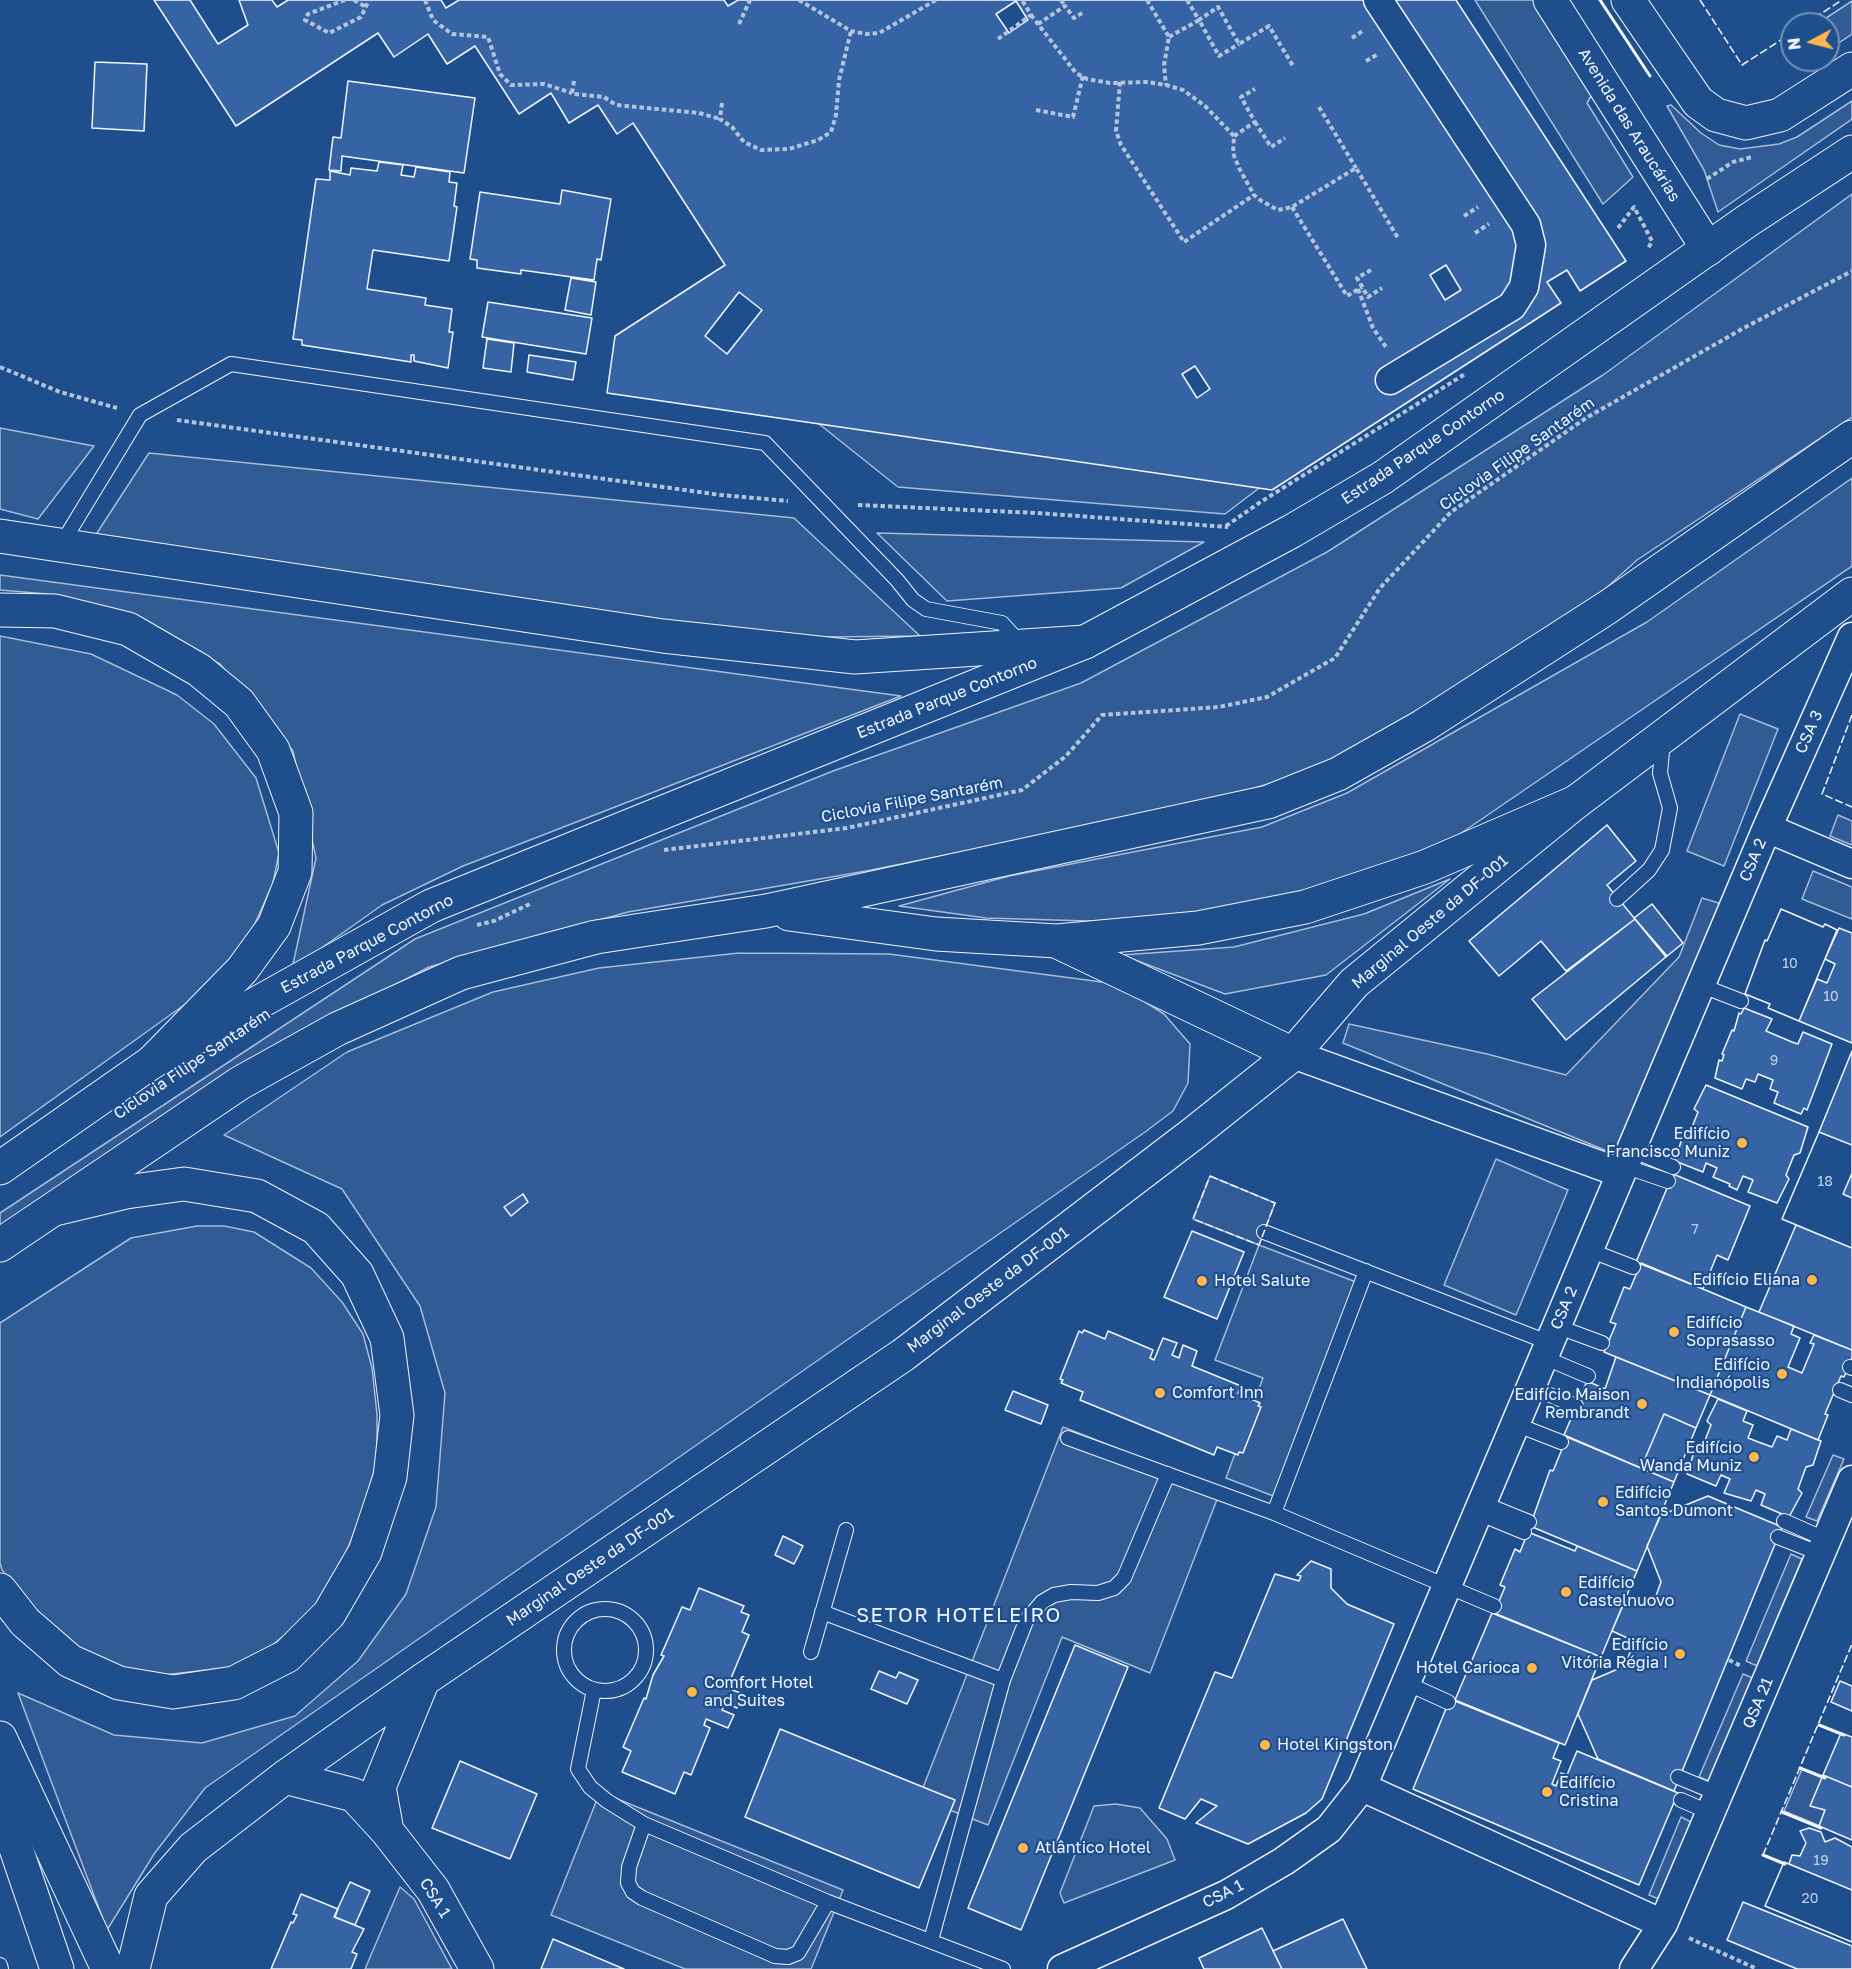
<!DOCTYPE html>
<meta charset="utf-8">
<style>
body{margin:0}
#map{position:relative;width:1852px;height:1969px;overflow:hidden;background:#1f4e8c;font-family:"Golos Text",sans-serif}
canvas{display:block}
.north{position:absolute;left:1780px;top:12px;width:60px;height:60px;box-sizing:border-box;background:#1f4e8c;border:2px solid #7391ba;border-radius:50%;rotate:263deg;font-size:16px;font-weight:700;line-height:24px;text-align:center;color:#f2f6ff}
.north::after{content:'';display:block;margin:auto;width:21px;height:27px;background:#ffb74d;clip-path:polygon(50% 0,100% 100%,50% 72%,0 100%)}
</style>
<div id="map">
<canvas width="1852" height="1969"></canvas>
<div class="north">N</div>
</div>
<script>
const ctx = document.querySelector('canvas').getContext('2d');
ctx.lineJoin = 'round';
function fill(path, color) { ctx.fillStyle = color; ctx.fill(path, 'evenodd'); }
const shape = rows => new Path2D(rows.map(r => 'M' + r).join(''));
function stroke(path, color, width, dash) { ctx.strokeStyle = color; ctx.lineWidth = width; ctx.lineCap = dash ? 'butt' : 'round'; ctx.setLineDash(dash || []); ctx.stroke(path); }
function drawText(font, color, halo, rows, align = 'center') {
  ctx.font = font + ' "Golos Text",sans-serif'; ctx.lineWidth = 4.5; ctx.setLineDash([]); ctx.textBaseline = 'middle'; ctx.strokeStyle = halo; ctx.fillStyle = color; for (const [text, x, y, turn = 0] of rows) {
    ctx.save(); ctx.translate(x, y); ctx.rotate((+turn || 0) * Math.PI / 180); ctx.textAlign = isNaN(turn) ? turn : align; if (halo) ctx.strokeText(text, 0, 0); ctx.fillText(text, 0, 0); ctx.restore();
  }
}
const built = shape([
 [1475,0,1536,0,1596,88,1587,103,1633,177,1603,204,1475,0],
 [1852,1,1852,34,1828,50,1828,24,1817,24,1852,1],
 [1852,101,1852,119,1718,212,1704,170,1667,106,1671,105,1701,133,1719,145,1740,149,1779,144,1797,137,1852,101],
 [1852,194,1852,417,1637,560,1591,602,1461,693,1324,767,1252,789,1131,818,866,871,628,912,429,967,278,1047,0,1232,0,1213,415,939,833,771,1081,683,1327,552,1603,375,1852,194],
 [814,420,1296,460,1225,514,898,487,814,420],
 [0,428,94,446,38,519,0,509,0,428],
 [149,453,794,518,920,636,817,637,718,629,95,536,149,453],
 [1852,478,1852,566,1454,838,1348,879,1242,907,1122,922,986,918,899,906,1009,876,1262,827,1347,793,1647,622,1852,478],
 [877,533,1204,542,1121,588,947,601,877,533],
 [0,575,901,696,463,866,382,905,292,969,316,858,293,751,220,664,124,611,47,594,0,590,0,575],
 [0,636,91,654,177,695,214,724,256,778,279,853,273,883,244,948,205,990,0,1137,0,636],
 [1740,714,1778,729,1724,866,1687,851,1740,714],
 [1838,815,1852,821,1852,845,1830,836,1838,815],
 [1813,871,1852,887,1852,919,1802,899,1813,871],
 [1450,879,1326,975,1225,994,1122,955,1234,947,1364,914,1450,879],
 [1702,898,1722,904,1617,1155,1343,1043,1349,1024,1487,1054,1566,1075,1679,957,1702,898],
 [739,953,889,954,1117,984,1164,1014,1190,1044,1188,1083,1173,1111,1145,1132,205,1788,154,1854,107,1930,18,1693,114,1735,202,1743,295,1716,358,1661,406,1594,436,1507,445,1393,420,1306,342,1189,224,1135,347,1052,493,992,599,968,739,953],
 [1496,1159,1568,1190,1516,1315,1444,1285,1496,1159],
 [1210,1176,1275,1203,1259,1245,1356,1282,1276,1497,1226,1478,1263,1378,1215,1360,1259,1245,1193,1219,1210,1176],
 [197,1226,224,1226,254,1232,311,1268,342,1302,363,1334,372,1368,377,1414,377,1461,362,1512,344,1558,311,1614,260,1655,232,1667,155,1676,91,1661,30,1606,2,1570,0,1563,0,1323,131,1238,197,1226],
 [1063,1427,1221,1489,1150,1673,1062,1637,988,1825,919,1798,1063,1427],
 [1833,1455,1844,1459,1817,1521,1806,1517,1833,1455],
 [1791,1554,1802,1559,1757,1666,1746,1661,1791,1554],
 [1743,1674,1753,1678,1709,1781,1699,1777,1743,1674],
 [1802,1769,1852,1790,1852,1839,1784,1811,1802,1769],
 [600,1792,843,1890,811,1969,685,1969,551,1915,600,1792],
 [1116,1804,1140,1808,1167,1839,1175,1860,1064,1903,1060,1893,1094,1806,1116,1804],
 [1681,1817,1691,1822,1659,1899,1649,1895,1681,1817],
 [400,1887,414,1899,452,1969,365,1969,400,1887]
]);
fill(built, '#305b95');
stroke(built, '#a8bbd7', 1.5);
const building = shape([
 [154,0,190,0,218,44,248,25,239,0,272,0,277,7,288,0,441,0,446,8,459,0,724,0,728,6,738,0,1456,0,1626,261,1580,291,1567,270,1547,282,1561,303,1272,490,607,393,615,336,725,265,633,123,617,134,598,105,569,123,551,93,519,114,475,46,447,64,428,34,394,57,378,33,236,126,154,0],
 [1016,1,1028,20,1009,33,996,14,1016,1],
 [739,292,762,310,727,354,705,336,739,292],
 [1195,366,1210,389,1197,398,1182,374,1195,366],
 [95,62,147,64,144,131,92,128,95,62],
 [348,81,475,98,464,173,342,156,341,171,329,170,333,137,341,138,348,81],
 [379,162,403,165,401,175,414,177,416,167,450,172,449,182,457,183,454,206,457,207,449,261,373,250,367,289,426,298,425,305,452,309,449,332,453,332,448,368,414,361,414,355,411,355,411,362,302,345,302,340,293,339,316,179,330,180,330,171,350,175,351,168,377,171,379,162],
 [562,190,611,199,601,260,597,259,594,280,521,270,521,274,477,268,477,260,470,259,480,192,560,204,562,190],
 [1446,265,1461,290,1445,300,1430,275,1446,265],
 [571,278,596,282,591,315,565,310,571,278],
 [488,302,592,318,586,354,482,337,488,302],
 [487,339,514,343,511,372,483,368,487,339],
 [529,355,576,362,573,380,527,372,529,355],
 [1607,825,1636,861,1607,885,1635,919,1566,971,1541,941,1499,976,1469,941,1607,825],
 [1652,904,1683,943,1666,957,1634,918,1652,904],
 [1781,909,1823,927,1825,924,1837,930,1799,1021,1768,1008,1770,1004,1745,994,1765,940,1767,941,1781,909],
 [1781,909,1823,927,1825,924,1837,930,1799,1021,1768,1008,1770,1004,1745,994,1765,940,1767,941,1781,909],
 [1635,919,1667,956,1566,1040,1532,999,1635,919],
 [1839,928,1852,933,1852,1043,1799,1021,1817,979,1827,983,1835,964,1825,959,1839,928],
 [1744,1008,1772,1019,1766,1031,1792,1042,1798,1044,1803,1032,1832,1044,1807,1110,1804,1108,1801,1114,1774,1103,1778,1092,1770,1089,1773,1080,1758,1074,1755,1082,1746,1079,1742,1089,1715,1078,1719,1060,1722,1061,1724,1055,1722,1054,1732,1030,1734,1031,1739,1013,1741,1014,1744,1008],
 [1852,1051,1852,1145,1819,1132,1852,1051],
 [1706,1085,1808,1127,1800,1153,1794,1155,1786,1175,1789,1179,1777,1203,1748,1192,1753,1180,1743,1176,1737,1190,1729,1186,1730,1184,1713,1177,1717,1168,1706,1163,1703,1172,1675,1161,1683,1135,1689,1135,1698,1112,1694,1109,1706,1085],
 [1819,1132,1852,1145,1852,1173,1843,1194,1852,1198,1852,1248,1782,1219,1819,1132],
 [1819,1132,1852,1145,1852,1248,1782,1219,1819,1132],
 [1673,1174,1750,1206,1728,1260,1717,1255,1703,1289,1636,1262,1673,1174],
 [523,1194,528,1202,511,1216,504,1207,523,1194],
 [1796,1225,1852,1248,1852,1350,1759,1312,1796,1225],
 [1192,1231,1244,1252,1217,1319,1164,1297,1192,1231],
 [1641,1263,1746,1307,1710,1395,1604,1352,1616,1324,1610,1322,1624,1287,1630,1289,1641,1263],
 [1746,1307,1794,1326,1791,1334,1800,1338,1788,1367,1802,1373,1814,1344,1810,1343,1814,1335,1852,1350,1852,1358,1844,1377,1841,1376,1825,1414,1828,1415,1818,1440,1710,1395,1746,1307],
 [1084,1330,1105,1339,1108,1331,1153,1350,1150,1358,1154,1360,1163,1338,1177,1343,1172,1355,1179,1358,1183,1345,1197,1351,1192,1366,1241,1386,1238,1393,1260,1403,1258,1406,1261,1407,1243,1453,1239,1452,1238,1455,1217,1447,1214,1455,1080,1400,1083,1392,1061,1383,1063,1380,1060,1379,1079,1331,1082,1333,1084,1330],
 [1616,1357,1710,1395,1696,1428,1664,1414,1641,1468,1564,1435,1587,1381,1605,1389,1616,1357],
 [1013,1391,1048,1405,1041,1424,1005,1410,1013,1391],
 [1718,1399,1747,1411,1743,1421,1753,1425,1748,1438,1761,1443,1772,1447,1777,1436,1787,1440,1791,1429,1821,1441,1813,1465,1806,1467,1798,1489,1802,1493,1789,1517,1761,1505,1765,1494,1756,1490,1751,1501,1724,1493,1730,1479,1721,1475,1716,1486,1687,1474,1695,1449,1702,1448,1711,1425,1707,1421,1718,1399],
 [1664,1414,1696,1428,1674,1482,1641,1468,1664,1414],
 [1567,1437,1674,1482,1637,1571,1530,1526,1550,1470,1553,1471,1567,1437],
 [1708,1496,1782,1527,1674,1791,1598,1759,1578,1714,1592,1680,1625,1666,1634,1641,1612,1631,1627,1596,1652,1607,1661,1582,1647,1546,1661,1515,1708,1496],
 [1528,1532,1575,1551,1577,1546,1637,1571,1601,1657,1494,1613,1505,1587,1500,1585,1515,1549,1520,1552,1528,1532],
 [783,1536,803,1546,794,1564,775,1555,783,1536],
 [1311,1561,1331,1569,1331,1588,1347,1604,1394,1624,1322,1799,1306,1813,1248,1844,1196,1823,1217,1806,1201,1799,1185,1819,1159,1808,1215,1672,1232,1678,1275,1574,1299,1581,1301,1576,1297,1575,1311,1561],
 [699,1588,744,1606,741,1612,749,1615,742,1632,749,1635,729,1683,722,1681,720,1685,743,1694,737,1708,725,1703,722,1710,734,1715,728,1728,706,1719,704,1725,710,1728,691,1775,684,1772,675,1794,622,1772,631,1751,623,1747,644,1698,646,1699,653,1675,664,1656,661,1655,682,1607,690,1610,699,1588],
 [1492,1613,1601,1657,1565,1745,1455,1700,1492,1613],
 [1075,1645,1128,1667,1021,1930,968,1908,1075,1645],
 [879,1671,896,1678,899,1672,918,1680,907,1704,871,1689,879,1671],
 [1840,1681,1852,1686,1852,1711,1831,1702,1840,1681],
 [1450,1699,1559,1743,1553,1758,1561,1761,1552,1784,1556,1786,1561,1773,1567,1775,1577,1751,1678,1793,1639,1885,1413,1789,1450,1699],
 [780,1729,955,1800,919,1888,745,1817,780,1729],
 [1841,1733,1852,1737,1852,1787,1823,1775,1841,1733],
 [460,1761,537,1794,510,1859,432,1828,460,1761],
 [1823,1775,1852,1787,1852,1840,1819,1826,1825,1810,1810,1806,1823,1775],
 [1809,1828,1821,1832,1825,1842,1835,1838,1852,1847,1852,1890,1789,1864,1792,1855,1800,1856,1806,1843,1800,1831,1809,1828],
 [1784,1862,1852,1890,1852,1942,1765,1906,1784,1862],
 [1784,1862,1852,1890,1852,1942,1765,1906,1784,1862],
 [350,1882,370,1891,355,1925,334,1917,350,1882],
 [301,1894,338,1909,335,1917,364,1929,352,1952,357,1954,351,1969,271,1969,291,1922,293,1923,297,1915,293,1914,301,1894],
 [1743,1902,1852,1946,1852,1969,1797,1969,1727,1940,1743,1902],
 [1343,1919,1367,1969,1282,1969,1273,1951,1343,1919],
 [1262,1928,1282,1969,1204,1969,1199,1958,1262,1928],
 [553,1939,624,1969,541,1969,553,1939]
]);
fill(building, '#3563a3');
stroke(building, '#f2f6ff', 1.5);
const service = shape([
 [61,545,140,415,231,364,765,443,897,580,913,600,926,609,1002,623,1020,643],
 [1617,899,1649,870,1662,850,1670,808,1660,773,1663,741],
 [1700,985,1741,1001],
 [1631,1150,1673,1167],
 [1624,1166,1668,1181],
 [1264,1232,1550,1343],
 [1589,1250,1633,1267],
 [1556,1326,1602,1343],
 [1543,1357,1588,1376],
 [1850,1367,1852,1368],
 [1531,1387,1576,1406],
 [1840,1390,1852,1395],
 [1515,1424,1561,1442],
 [1068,1438,1274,1513,1494,1606],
 [1482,1503,1529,1522],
 [1274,1513,1366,1271],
 [1478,1513,1524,1532],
 [1784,1521,1827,1540],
 [1778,1537,1821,1554],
 '564 1650a41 41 0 1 1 82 0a41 41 0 1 1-82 0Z',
 [822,1612,1003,1680],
 [811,1652,846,1530],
 [1406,1683,1448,1702],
 [594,1690,578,1769,590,1787,607,1801,644,1824,828,1902,1003,1969],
 [1678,1777,1719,1794],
 [1681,1800,1711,1813],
 [644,1824,629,1867,628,1883,633,1892,642,1898,775,1956,788,1957,798,1953,828,1902],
 [931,1940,1003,1680,1026,1621,1042,1602,1054,1595,1071,1592,1098,1593,1114,1588,1124,1578,1168,1474],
 [0,1965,1,1969]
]);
const minor = shape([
 [1378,0,1526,225,1531,245,1524,287,1512,306,1390,380],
 [1767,828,1852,864],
 [1293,1054,1621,1173],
 [1362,1787,1663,1924],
 [1062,1969,1226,1895,1284,1861,1329,1829,1362,1787,1767,828,1852,637],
 [1634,1969,1663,1924,1852,1480]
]);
const secondary = shape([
 [1550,0,1708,249],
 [1628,0,1698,102,1716,115,1746,123,1780,115,1852,69],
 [0,1738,108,1969],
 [285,1777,354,1795,387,1831,433,1890,477,1969],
 [387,1831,379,1787,423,1680],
 [133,1969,151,1896,193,1848,285,1777,423,1680,903,1355,1194,1133,1293,1054,1354,983,1576,802,1852,594]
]);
const primary = shape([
 [0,1779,10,1831,57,1969]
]);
const trunk = shape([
 [789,914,936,934,1057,941,1198,928,1305,907,1425,867,1576,802],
 [1058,942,1293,1054],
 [0,1168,152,1062,431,906,1085,642,1292,531,1382,478,1747,221,1852,152],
 [0,1245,240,1083,337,1029,461,973,596,937,766,911,1268,802,1338,774,1423,726,1608,607,1852,437]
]);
const motorway = shape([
 [0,536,663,636,855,657,1085,642],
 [0,610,55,611,128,629,199,670,239,703,273,750,296,813,295,872,274,926,242,970,152,1062],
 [0,1590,25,1622,70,1661,119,1683,173,1692,234,1683,287,1656,329,1614,365,1552,390,1477,397,1415,387,1338,357,1274,316,1228,257,1196,184,1184,126,1192,55,1209]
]);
stroke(service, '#f2f6ff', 16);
stroke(minor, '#f2f6ff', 31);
stroke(secondary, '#f2f6ff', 35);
stroke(primary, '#f2f6ff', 35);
stroke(trunk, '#f2f6ff', 35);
stroke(motorway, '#f2f6ff', 35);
stroke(shape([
 [345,0,308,14,305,20,329,33,361,17,369,0],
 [354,0,366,7],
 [425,0,433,20,452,34,488,37,500,74,511,85,544,84,572,93],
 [799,0,851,31,866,34,879,33,936,0],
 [1061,0,1065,6],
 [1147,0,1169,37,1164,65,1166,85],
 [1187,0,1199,20,1218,7,1239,44,1269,26,1293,66],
 [1031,15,1076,73,1087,79,1110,83,1147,82,1166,85,1183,90,1205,106,1234,136,1233,153,1239,168,1254,195,1260,200,1278,210,1292,207,1356,168,1398,238],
 [739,24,750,0],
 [1038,24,1065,6,1074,18,1084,12],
 [1169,37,1199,20,1219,56,1239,44],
 [1352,38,1364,30],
 [998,39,1031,15,1022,0],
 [1366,61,1378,54],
 [574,81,572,93,574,94,604,97,616,105,699,113,720,119],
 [1120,82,1116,131,1121,145,1184,242,1254,195],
 [722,103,720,119,732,127,744,142,761,150,789,149,818,140,831,132,836,115,839,80,851,31],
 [1319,107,1356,168],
 [1036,110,1073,117,1083,76],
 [1255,122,1271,147,1285,138],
 [1234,136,1255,122,1241,97,1255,89],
 [1707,179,1733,162,1752,157],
 [1292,207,1347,296,1362,287],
 [1464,216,1478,207],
 [1618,228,1634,207,1652,241,1648,249],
 [1475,233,1489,224],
 [1371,270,1357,278,1368,297,1382,288],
 [1358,289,1373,328,1386,347],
 [0,367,60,392,117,408],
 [177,420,721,495,788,501],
 [858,505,1037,513,1228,527],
 [1226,526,1259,503,1465,374],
 [664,850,847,828,1022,790,1066,756,1102,715,1219,707,1267,697,1335,658,1380,588,1451,512,1586,418,1742,329,1852,271],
 [477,925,494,921,532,903],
 [1729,1660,1741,1666],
 [1689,1938,1757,1969]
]), '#b3c4dc', 4, [4.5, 3]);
stroke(service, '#1f4e8c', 14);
stroke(minor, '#1f4e8c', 28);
stroke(secondary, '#1f4e8c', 33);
stroke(primary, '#1f4e8c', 33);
stroke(trunk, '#1f4e8c', 33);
stroke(motorway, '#1f4e8c', 33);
stroke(shape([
 [1700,0,1742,65,1792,33],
 [1805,24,1842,0],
 [1852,715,1822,794,1852,807],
 [1210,1176,1275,1203,1259,1245,1193,1219,1210,1176],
 [1763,1855,1852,1644]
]), '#f2f6ff', 1.5, [8, 3]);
stroke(shape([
 [1600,0,1650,76],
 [1819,1725,1844,1735],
 [1800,1768,1825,1778],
 [1782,1812,1821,1828],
 [1763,1855,1785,1864]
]), '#f2f6ff', 3);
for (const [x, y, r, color] of [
 [1742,1143,6,"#ffb74d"],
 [1812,1280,6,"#ffb74d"],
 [1202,1281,6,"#ffb74d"],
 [1674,1332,6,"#ffb74d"],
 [1782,1374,6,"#ffb74d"],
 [1160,1393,6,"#ffb74d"],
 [1642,1404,6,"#ffb74d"],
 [1754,1457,6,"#ffb74d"],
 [1603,1502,6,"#ffb74d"],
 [1566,1592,6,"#ffb74d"],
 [1680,1654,6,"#ffb74d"],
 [1532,1668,6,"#ffb74d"],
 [692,1692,6,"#ffb74d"],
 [1265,1745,6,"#ffb74d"],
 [1547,1792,6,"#ffb74d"],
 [1023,1848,6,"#ffb74d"]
]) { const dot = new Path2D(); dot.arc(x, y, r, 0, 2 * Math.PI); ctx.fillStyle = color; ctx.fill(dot); stroke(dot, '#1f4e8c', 2); }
drawText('14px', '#c3d1e8', null, [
 ["10",1790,964],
 ["10",1831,997],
 ["9",1774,1061],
 ["18",1825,1182],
 ["7",1695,1230],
 ["19",1821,1861],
 ["20",1810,1899]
]);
drawText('16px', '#f2f6ff', '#1f4e8c', [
 ["Avenida das Araucárias",1629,125,58],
 ["Estrada Parque Contorno",1423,447,-34],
 ["Ciclovia Filipe Santarém",1517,454,-35],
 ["Estrada Parque Contorno",947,698,-22],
 ["CSA 3",1809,732,-66],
 ["Ciclovia Filipe Santarém",912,800,-11],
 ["CSA 2",1753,860,-67],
 ["Marginal Oeste da DF-001",1430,922,-40],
 ["Estrada Parque Contorno",367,944,-28],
 ["Ciclovia Filipe Santarém",192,1064,-34],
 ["Marginal Oeste da DF-001",988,1290,-37],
 ["CSA 2",1564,1308,-67],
 ["Marginal Oeste da DF-001",590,1567,-34],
 ["QSA 21",1758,1703,-67],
 ["CSA 1",1223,1894,-27],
 ["CSA 1",435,1898,58]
]);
drawText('16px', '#f2f6ff', '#1f4e8c', [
 ["Edifício",1730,1134,"right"],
 ["Francisco Muniz",1730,1152,"right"],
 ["Edifício Eliana",1800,1280,"right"],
 ["Hotel Salute",1214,1281],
 ["Edifício",1686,1323],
 ["Soprasasso",1686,1341],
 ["Edifício",1770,1365,"right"],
 ["Indianópolis",1770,1383,"right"],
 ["Comfort Inn",1172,1393],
 ["Edifício Maison",1630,1395,"right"],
 ["Rembrandt",1630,1413,"right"],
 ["Edifício",1742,1448,"right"],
 ["Wanda Muniz",1742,1466,"right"],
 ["Edifício",1615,1493],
 ["Santos Dumont",1615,1511],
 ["Edifício",1578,1583],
 ["Castelnuovo",1578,1601],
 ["Edifício",1668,1645,"right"],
 ["Vitória Régia I",1668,1663,"right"],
 ["Hotel Carioca",1520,1668,"right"],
 ["Comfort Hotel",704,1683],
 ["and Suites",704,1701],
 ["Hotel Kingston",1277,1745],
 ["Edifício",1559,1783],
 ["Cristina",1559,1801],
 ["Atlântico Hotel",1035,1848]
], 'left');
ctx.letterSpacing = '1.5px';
drawText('20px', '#f2f6ff', '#1f4e8c', [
 ["SETOR HOTELEIRO",959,1616]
]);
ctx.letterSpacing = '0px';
</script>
